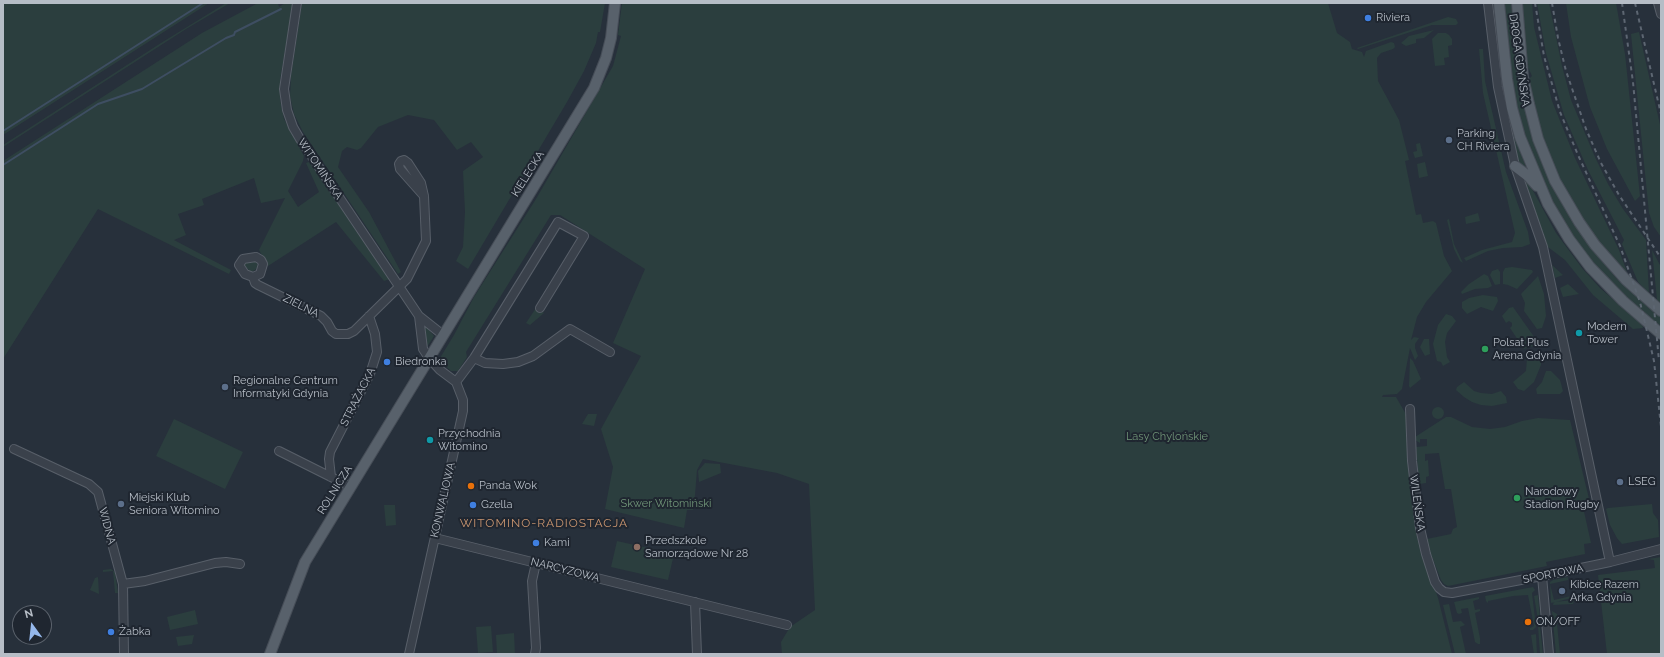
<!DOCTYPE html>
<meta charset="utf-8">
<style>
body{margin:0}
#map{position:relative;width:1664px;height:657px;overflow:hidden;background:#27303b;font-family:Raleway,sans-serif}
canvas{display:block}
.frame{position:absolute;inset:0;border:4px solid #b6bdc6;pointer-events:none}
.north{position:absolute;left:12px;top:605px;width:40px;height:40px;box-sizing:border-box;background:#1f2630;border:1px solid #5b626c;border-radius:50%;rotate:345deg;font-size:11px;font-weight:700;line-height:16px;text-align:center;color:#b6bdc6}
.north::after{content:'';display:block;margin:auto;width:14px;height:18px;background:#95b8ec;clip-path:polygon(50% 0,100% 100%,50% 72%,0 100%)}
</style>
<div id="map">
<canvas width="1664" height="657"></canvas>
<div class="frame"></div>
<div class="north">N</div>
</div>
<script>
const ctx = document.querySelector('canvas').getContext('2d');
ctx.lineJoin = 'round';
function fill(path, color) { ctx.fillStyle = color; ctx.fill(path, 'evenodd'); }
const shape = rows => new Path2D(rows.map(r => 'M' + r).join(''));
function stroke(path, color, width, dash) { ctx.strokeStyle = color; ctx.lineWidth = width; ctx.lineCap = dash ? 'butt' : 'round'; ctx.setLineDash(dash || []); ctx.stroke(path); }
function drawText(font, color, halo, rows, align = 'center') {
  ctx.font = font + ' Raleway,sans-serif'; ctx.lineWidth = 4; ctx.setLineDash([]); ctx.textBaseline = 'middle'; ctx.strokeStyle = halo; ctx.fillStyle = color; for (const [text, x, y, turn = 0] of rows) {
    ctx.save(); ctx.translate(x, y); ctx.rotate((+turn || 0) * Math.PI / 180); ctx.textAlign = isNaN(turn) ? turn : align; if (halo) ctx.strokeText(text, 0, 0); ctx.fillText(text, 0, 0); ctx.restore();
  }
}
fill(shape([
 [3,3,209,3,3,135],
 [226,3,230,3,186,29,3,147,3,145,161,43],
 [258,3,278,3,279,7,285,3,293,3,280,80,280,99,284,119,304,156,303,161,288,191,298,207,319,192,306,163,309,162,390,279,384,281,336,222,268,266,259,250,285,198,261,203,254,178,202,199,204,205,178,214,186,235,174,240,231,270,229,274,98,209,3,359,3,161,202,33],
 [302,3,605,3,600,32,598,32,596,43,584,71,567,102,468,269,456,261,463,247,465,212,463,171,483,157,471,142,457,150,434,120,408,115,378,127,361,148,357,150,347,147,342,151,338,167,369,212,401,272,398,274,303,132,294,114,290,96,291,76],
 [622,3,1328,3,1337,33,1350,42,1352,49,1362,52,1364,57,1366,51,1391,42,1394,43,1395,47,1393,49,1381,53,1377,58,1378,81,1399,120,1409,160,1405,161,1416,215,1421,214,1423,223,1433,221,1436,223,1444,256,1452,271,1426,302,1417,317,1411,340,1414,337,1419,338,1415,344,1415,348,1418,356,1415,360,1410,348,1402,389,1397,394,1383,395,1382,397,1396,397,1407,416,1413,498,1418,538,1438,598,1452,654,782,654,781,642,790,627,815,610,809,484,777,473,703,459,697,470,694,507,693,510,687,510,684,528,605,509,613,467,601,429,641,356,613,343,645,269,560,215,551,215,466,352,467,357,458,371,451,371,440,361,440,358,454,335,474,297,536,199,613,66,621,36,618,35],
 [1502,3,1511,3,1519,79,1551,180,1564,207,1585,240,1617,279,1661,317,1661,328,1611,285,1577,242,1549,197,1523,132,1516,104],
 [1521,3,1532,3,1534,27,1552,101,1575,158,1619,250,1627,272,1607,254,1589,230,1560,181,1550,158,1540,128,1528,80,1532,76,1527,65],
 [1537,3,1549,3,1562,66,1571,100,1595,157,1608,184,1623,209,1646,240,1649,293,1638,282,1622,244,1624,240,1588,170,1564,115,1546,53],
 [1566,3,1616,3,1625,54,1640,196,1635,201,1607,149,1590,107,1571,37],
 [1448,17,1456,19,1458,23,1456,25,1432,25,1358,49,1357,48],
 [1494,20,1496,21,1511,121,1518,145,1527,170,1519,164,1504,98],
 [1434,30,1424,38,1416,39,1416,43,1406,46,1401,43,1409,36],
 [1639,32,1661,129,1661,237,1654,227,1649,213,1631,34],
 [1438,33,1446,33,1449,35,1452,39,1452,45,1448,46,1449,57,1444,58,1445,65,1435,66,1432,39],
 [1479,49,1483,49,1485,81,1506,172,1528,232,1530,244,1522,247,1503,248,1488,251,1466,261,1464,258,1482,250,1512,242,1515,233,1483,93],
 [1420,143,1423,156,1415,158,1413,152,1417,151,1416,144],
 [1425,162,1428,176,1419,178,1417,164],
 [1521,174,1531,187,1556,233,1582,268,1600,288,1642,324,1643,328,1633,329,1593,295,1565,260,1548,247],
 [1478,213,1480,221,1466,224,1465,217],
 [1449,219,1454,244,1463,263,1460,261,1454,249,1447,220],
 [1652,250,1661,267,1661,304,1657,300],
 [253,261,257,263,258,266,255,270,251,272,244,265,246,263],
 [1552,265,1563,275,1555,278],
 [1512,267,1532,270,1533,272,1517,289,1508,285,1503,284,1503,272,1505,268],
 [1498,269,1500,272,1500,284,1495,285,1490,275,1492,271],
 [1484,274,1488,276,1492,286,1488,288,1475,289,1462,294,1461,292,1469,284],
 [1538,276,1544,294,1546,316,1542,328,1537,329,1524,311,1525,303,1521,294],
 [1568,284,1579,294,1563,297,1560,288],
 [1483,295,1497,297,1498,301,1493,311,1481,307,1467,314,1462,308,1462,302,1469,298],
 [1513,307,1537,341,1534,346,1524,349,1510,328,1512,326,1512,323,1509,321,1506,323,1502,316,1509,308],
 [536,308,544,313,530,325,526,323],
 [1446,314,1452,316,1456,321,1447,333,1445,342,1447,357,1450,362,1443,366,1441,362,1437,361,1433,344,1438,325],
 [425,325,434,336,427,347,422,327],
 [1424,339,1429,339,1430,354,1425,356,1420,347],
 [1537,357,1541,360,1541,365,1534,382,1524,391,1518,389,1513,382,1526,371,1527,359],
 [1410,358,1413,361,1421,379,1410,388,1409,386],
 [1546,371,1551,371,1560,380,1563,391,1560,394,1537,394,1536,389,1542,382],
 [1464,382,1474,391,1481,393,1492,394,1501,391,1506,397,1507,403,1492,406,1481,405,1472,402,1464,397,1456,390,1457,387],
 '1432 413a6 6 0 1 1 12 0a6 6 0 1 1-12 0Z',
 [588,414,597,414,594,426,582,424],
 [1446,417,1451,417,1472,427,1490,429,1505,427,1522,421,1538,418,1570,420,1590,503,1588,506,1583,507,1591,543,1584,544,1585,554,1546,562,1547,566,1448,586,1444,584,1441,580,1429,549,1427,539,1451,534,1453,529,1457,527,1451,489,1445,489,1439,453,1425,454,1425,461,1428,460,1429,476,1426,477,1426,483,1419,484,1416,447,1427,446,1427,439,1420,439,1420,443,1415,440,1415,437],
 [174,419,243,452,225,489,156,456],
 [705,463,720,464,721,473,699,482,698,471],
 [1652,504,1653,513,1658,520,1659,537,1622,544,1617,538,1610,525,1606,509,1608,508],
 [384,505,395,505,396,525,386,526],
 [617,541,674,554,668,580,611,567],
 [1661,557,1661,654,1607,654,1598,575,1655,568,1654,560,1648,559],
 [111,569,115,572,118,593,115,593,113,571,103,572,103,570],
 [98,577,99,594,90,590,95,578],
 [1568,577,1568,580,1550,584,1554,600,1571,596,1572,598,1551,603,1550,582,1553,580],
 [1533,587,1535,590,1532,593,1536,627,1533,630,1530,630,1530,628,1534,626,1528,595,1513,596,1488,601,1488,603,1486,601,1485,596],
 [1538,595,1540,619,1538,620,1534,596],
 [1479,597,1479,599,1473,601,1475,610,1480,609,1480,611,1475,613,1480,638,1480,644,1478,644,1475,642,1468,608,1461,609,1462,613,1459,614,1457,613,1454,602],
 [1574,600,1573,604,1553,605,1554,602],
 [1449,604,1453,622,1461,621,1465,625,1460,627,1466,654,1455,654,1443,605],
 [195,610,198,624,170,630,167,617],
 [1552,611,1557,614,1559,618,1560,624,1557,624,1560,654,1556,654],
 [491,626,493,652,478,653,476,627],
 [1538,626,1540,626,1543,654,1540,654],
 [514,633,515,654,497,654,496,635],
 [1536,634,1537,654,1534,654,1531,635],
 [194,635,192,644,178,646,176,637]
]), '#2b3e3e');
stroke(shape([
 [3,131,203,3],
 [3,165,98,104,142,89,226,38,234,35,235,32,281,9]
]), '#3e4e62', 2);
const minor = shape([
 [297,3,284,89,287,110,293,127,300,139,419,316,443,335],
 [1488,3,1498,87,1515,166,1543,247,1610,562],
 [1658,3,1661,14],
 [256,257,261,260,263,264,260,274,253,277,245,274,239,265,243,259,256,257],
 [253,277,255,283,258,285,321,316,327,322,332,331,336,334,348,334,354,331,407,279,426,241,424,196,421,183,408,163,404,160,401,161,399,164,400,169,424,196],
 [474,358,485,363,503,364,518,362,533,356,570,329,610,352],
 [456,382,474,358,558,222,584,236,540,308],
 [1410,409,1412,461,1420,528,1426,554,1435,582,1439,588,1444,592,1452,593,1542,576,1610,562,1661,549],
 [14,449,89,484,98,492,123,584,124,654],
 [279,451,351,487],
 [331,477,329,459,330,452,370,374,377,352,375,334,369,316],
 [435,538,787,625],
 [1542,576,1549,654],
 [123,584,145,581,215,563,226,562,240,564],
 [695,602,697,654],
 [409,654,463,411,463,400,456,382,440,370,429,358,423,349,419,316],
 [535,654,536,648,532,581,536,563]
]);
const major = shape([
 [1499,3,1507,79,1512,108,1520,137,1548,204,1569,239,1590,267,1623,301,1661,334],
 [1517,3,1523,77,1529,104,1538,139,1555,181,1579,222,1595,245,1626,280,1661,311],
 [1515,166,1528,176,1537,186],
 [270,654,305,562,594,88,606,58,611,38,615,3]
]);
stroke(minor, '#585f69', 10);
stroke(major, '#464d57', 12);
stroke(minor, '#3a414b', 8);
stroke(major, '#58616b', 10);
stroke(shape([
 [1535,3,1544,56,1560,112,1578,155,1620,246,1640,302,1654,361,1661,427],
 [1552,3,1558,38,1566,71,1586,129,1601,163,1619,195,1661,258],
 [1622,3,1633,82,1659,361],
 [1635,3,1661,114]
]), '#5d6672', 2, [4, 4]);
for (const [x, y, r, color] of [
 [1368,18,4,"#3f7fe0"],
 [1449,140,4,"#5c6f8a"],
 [1579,333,4,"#0f9aa8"],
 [1485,349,4,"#2e9e5b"],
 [387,362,4,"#3f7fe0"],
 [225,387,4,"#5c6f8a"],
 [430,440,4,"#0f9aa8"],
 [1620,482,4,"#5c6f8a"],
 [471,486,4,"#e8710a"],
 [1517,498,4,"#2e9e5b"],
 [121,504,4,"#5c6f8a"],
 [473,505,4,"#3f7fe0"],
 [536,543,4,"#3f7fe0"],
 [637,547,4,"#8d6e63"],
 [1562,591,4,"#5c6f8a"],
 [1528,622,4,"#e8710a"],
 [111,632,4,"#3f7fe0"]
]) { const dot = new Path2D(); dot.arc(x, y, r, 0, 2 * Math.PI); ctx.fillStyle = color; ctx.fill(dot); stroke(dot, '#1f2630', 1.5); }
drawText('11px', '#b6bdc6', '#1f2630', [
 ["Riviera",1376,18],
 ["Parking",1457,134],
 ["CH Riviera",1457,147],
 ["Modern",1587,327],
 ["Tower",1587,340],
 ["Polsat Plus",1493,343],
 ["Arena Gdynia",1493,356],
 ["Biedronka",395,362],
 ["Regionalne Centrum",233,381],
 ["Informatyki Gdynia",233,394],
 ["Przychodnia",438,434],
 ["Witomino",438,447],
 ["LSEG",1628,482],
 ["Panda Wok",479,486],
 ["Narodowy",1525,492],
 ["Stadion Rugby",1525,505],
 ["Miejski Klub",129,498],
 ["Seniora Witomino",129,511],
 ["Gzella",481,505],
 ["Przedszkole",645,541],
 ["Samorządowe Nr 28",645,554],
 ["Kami",544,543],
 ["Kibice Razem",1570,585],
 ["Arka Gdynia",1570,598],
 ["ON/OFF",1536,622],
 ["Żabka",119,632]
], 'left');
drawText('11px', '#b6bdc6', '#1f2630', [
 ["DROGA GDYŃSKA",1519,60,82],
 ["WITOMIŃSKA",320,169,56],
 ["KIELECKA",528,174,-58],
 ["ZIELNA",301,306,27],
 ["STRAŻACKA",358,397,-63],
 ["ROLNICZA",335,490,-58],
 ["KONWALIOWA",443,500,-77],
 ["WILEŃSKA",1417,503,82],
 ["WIDNA",107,526,75],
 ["NARCYZOWA",565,570,14],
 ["SPORTOWA",1553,574,-11]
]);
drawText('11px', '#709578', '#1f2630', [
 ["Lasy Chylońskie",1167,437],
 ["Skwer Witomiński",666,504]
]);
ctx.letterSpacing = '1px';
drawText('12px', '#c8946f', '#1f2630', [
 ["WITOMINO-RADIOSTACJA",544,523]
]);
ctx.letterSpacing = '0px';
</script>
